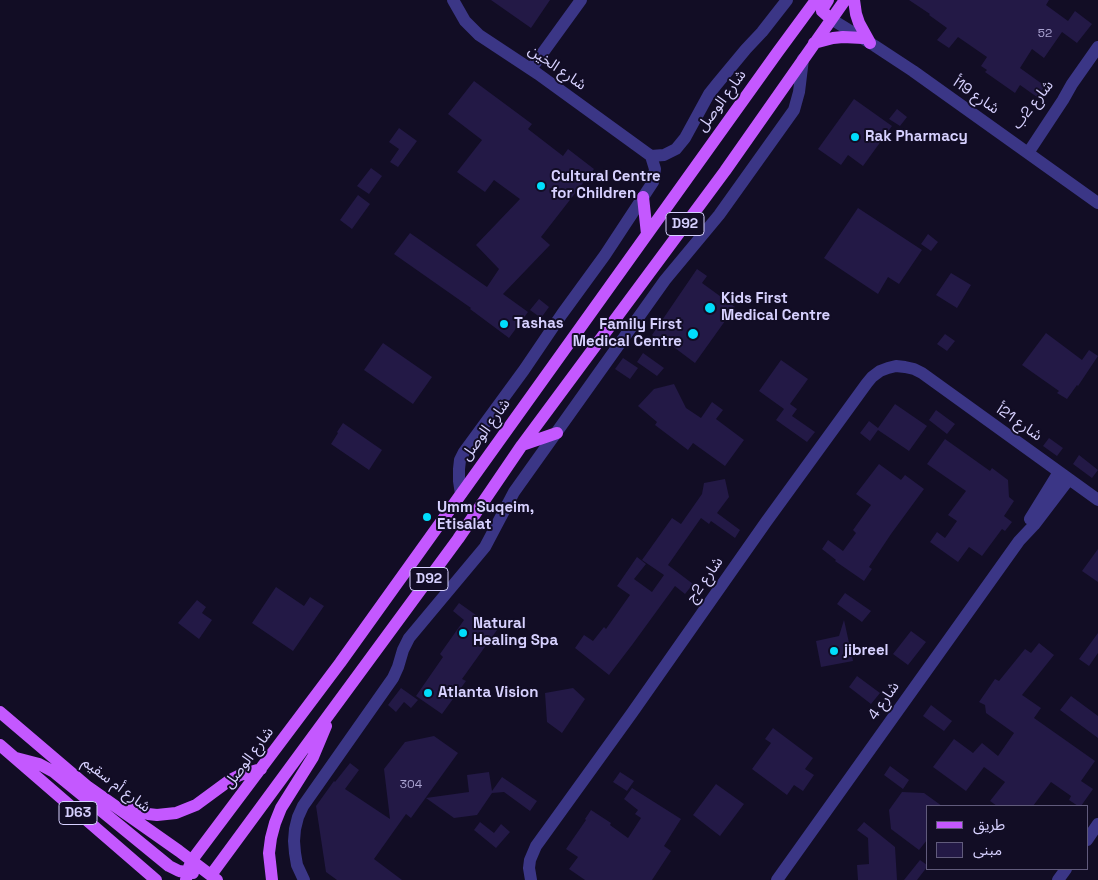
<!DOCTYPE html>
<meta charset="utf-8">
<style>
body{margin:0}
#map{position:relative;width:1098px;height:880px;overflow:hidden;background:#120d25;font-family:"Space Grotesk","Noto Sans Arabic",sans-serif}
canvas{display:block}
.legend{position:absolute;left:926px;top:805px;width:162px;height:65px;box-sizing:border-box;background:#120d25;border:1px solid #615b7c;margin:0;padding:6px 9px;list-style:none;font-size:15px;color:#d7d1ff}
.legend li{display:flex;align-items:center;gap:10px;height:25px}
.legend b{width:25px;border:1px solid #615b7c}
</style>
<div id="map">
<canvas width="1098" height="880"></canvas>
<ul class="legend">
<li><b style="height:6px;background:#c458ff"></b>طريق</li>
<li><b style="height:14px;background:#231946"></b>مبنى</li>
</ul>
</div>
<script>
const ctx = document.querySelector('canvas').getContext('2d');
ctx.lineJoin = 'round';
function fill(path, color) { ctx.fillStyle = color; ctx.fill(path, 'evenodd'); }
const shape = rows => new Path2D(rows.map(r => 'M' + r).join(''));
function stroke(path, color, width, dash) { ctx.strokeStyle = color; ctx.lineWidth = width; ctx.lineCap = dash ? 'butt' : 'round'; ctx.setLineDash(dash || []); ctx.stroke(path); }
function drawText(font, color, halo, rows, align = 'center') {
  ctx.font = font + ' "Space Grotesk","Noto Sans Arabic",sans-serif'; ctx.lineWidth = 4; ctx.setLineDash([]); ctx.textBaseline = 'middle'; ctx.strokeStyle = halo; ctx.fillStyle = color; for (const [text, x, y, turn = 0] of rows) {
    ctx.save(); ctx.translate(x, y); ctx.rotate((+turn || 0) * Math.PI / 180); ctx.textAlign = isNaN(turn) ? turn : align; if (halo) ctx.strokeText(text, 0, 0); ctx.fillText(text, 0, 0); ctx.restore();
  }
}
fill(shape([
 [491,0,550,0,531,28],
 [909,0,1049,0,1046,5,1068,21,1075,11,1092,24,1077,43,1062,32,1044,58,1032,49,1020,68,1045,86,1037,97,1020,85,1015,93,985,72,987,70,981,66,987,57,958,37,949,48,937,40,947,28,929,15,930,14],
 [474,81,532,124,528,129,563,156,568,149,594,169,541,237,550,245,503,294,528,312,509,338,470,309,471,308,394,254,410,233,487,287,499,269,476,245,520,199,494,180,485,192,457,172,482,140,448,114],
 [854,99,892,126,863,166,848,155,841,165,818,149],
 [897,109,907,117,900,126,889,119],
 [399,128,417,141,398,167,390,162,399,149,389,142],
 [371,168,382,176,369,194,357,186],
 [358,195,370,204,352,229,340,220],
 [858,208,922,250,899,284,888,277,878,294,824,258],
 [928,234,938,242,931,251,921,244],
 [697,269,707,276,702,283,735,307,695,363,663,339,661,342,652,335],
 [951,273,971,285,957,308,936,295],
 [539,299,549,307,541,318,530,310],
 [1046,333,1082,360,1089,350,1098,356,1078,386,1077,385,1067,399,1057,393,1059,391,1022,365],
 [945,334,955,341,947,351,937,344],
 [383,343,432,377,413,404,364,370],
 [643,353,664,368,657,376,637,362],
 [623,358,638,368,630,379,615,369],
 [781,360,808,379,790,404,797,409,792,416,815,432,807,442,776,420,784,409,759,391],
 [674,384,686,408,701,418,712,402,723,410,716,419,744,440,725,466,693,443,688,450,655,425,657,422,638,406,654,389],
 [895,404,927,426,909,451,878,430,870,441,860,433,869,421,878,428],
 [936,410,955,424,947,434,929,420],
 [343,423,382,450,369,470,331,444,338,433,337,432],
 [1049,438,1063,448,1057,456,1043,446],
 [945,439,990,471,992,468,1008,480,1009,497,1014,501,1004,516,1012,522,1005,531,1002,529,982,556,969,547,958,562,930,542,937,532,945,538,957,521,948,515,966,491,927,464],
 [1079,455,1098,470,1092,478,1073,464],
 [879,464,901,480,905,475,924,489,891,534,869,567,872,569,864,581,835,561,836,560,822,549,828,540,843,551,856,533,853,530,871,505,856,494],
 [725,479,729,497,717,513,740,530,735,538,711,521,709,524,701,518,668,565,693,584,685,594,675,586,632,645,609,675,575,648,584,635,593,641,604,627,606,629,630,595,617,586,637,557,646,564,634,579,652,592,664,575,642,560,672,518,681,524,702,494,704,483],
 [1098,549,1098,582,1082,571],
 [276,587,304,606,310,597,324,606,293,651,252,623],
 [845,593,871,611,862,622,837,604],
 [197,600,206,607,202,613,212,620,199,639,178,623],
 [459,603,497,630,462,679,466,681,442,714,416,696,443,657,440,654,464,620,453,611],
 [844,620,853,661,821,667,816,641,839,636],
 [911,631,926,642,908,665,893,654],
 [1098,633,1098,653,1089,666,1079,659],
 [1039,643,1054,655,1022,695,1041,708,1034,718,1095,761,1081,781,1093,789,1081,806,1078,806,1069,800,1071,796,1051,782,1033,806,997,806,990,801,1005,782,984,767,966,791,933,767,954,739,973,753,982,743,998,756,1014,733,986,713,985,705,979,702,995,679,999,681,1025,649,1031,653],
 [857,676,880,693,871,704,849,687],
 [401,688,418,700,411,708,404,702,396,712,388,705],
 [573,688,585,699,562,733,547,722,545,693],
 [1071,696,1098,716,1098,738,1060,710],
 [931,705,952,721,944,731,923,716],
 [773,728,813,758,805,769,814,775,803,791,794,785,787,795,752,769,771,743,765,739],
 [434,736,458,753,411,818,406,814,374,859,402,880,337,880,326,872,316,806,334,781,335,782,350,763,359,770,345,789,390,819,384,769,405,742],
 [890,766,909,780,903,789,884,775],
 [489,772,492,791,502,777,537,801,530,811,504,792,492,793,477,815,454,818,426,798,469,792,467,775],
 [620,772,634,781,627,791,613,782],
 [716,784,744,804,720,836,693,815],
 [632,788,681,819,664,846,671,851,652,880,585,880,569,869,578,857,566,849,586,820,585,819,591,810,611,823,610,825,628,838,641,818,635,814,638,810,624,799],
 [902,792,924,793,942,806,927,806,927,840,919,850,891,829,889,810],
 [480,822,494,833,501,824,510,832,496,848,474,830],
 [864,822,895,847,897,880,858,880,857,865,869,864,868,838,857,830],
 [920,860,927,865,927,867,917,880,904,880]
]), '#231946');
stroke(shape([
 [453,0,465,21,479,35,538,74,651,156],
 [831,19,875,46,913,71,1098,203],
 [531,69,581,0],
 [1028,153,1063,100,1072,84,1098,47],
 [651,156,664,155,676,149,685,138,709,94,717,84,746,49,762,32,787,0],
 [461,494,459,481,459,469,460,460,464,452,524,370,562,314,605,255,653,182,655,169,651,156],
 [1030,519,1059,472],
 [1087,840,1098,824],
 [304,880,297,865,295,853,294,841,295,829,298,817,303,806,393,678,398,667,403,650,409,638,485,547,514,492,665,280,719,215,794,110,799,92,803,59],
 [531,880,529,868,530,860,536,846,632,713,766,522,867,383,872,377,880,371,888,368,896,366,905,367,914,369,922,373,1098,500],
 [777,880,1019,541,1034,525,1069,479],
 [1058,880,1066,869]
]), '#3b3686', 12);
stroke(shape([
 [828,0,823,8,822,11,831,19],
 [854,0,856,14,859,23,870,43],
 [814,43,833,38,843,37,863,38],
 [643,197,647,234],
 [522,445,557,433],
 [0,712,88,787,179,851,217,880],
 [0,745,156,880],
 [16,758,39,764,54,772,169,866,179,871,193,873],
 [125,806,139,812,148,814,157,815,176,813,196,805,230,780,240,775,261,769],
 [211,875,458,539,522,445,725,171,845,0],
 [186,880,187,872,192,860,340,663,777,53,816,0],
 [272,880,269,853,271,838,275,823,281,808,313,757,326,726]
]), '#c458ff', 12);
for (const [x, y, r, color] of [
 [855,137,5,"#00ddfc"],
 [541,186,5,"#00ddfc"],
 [710,308,6,"#00ddfc"],
 [504,324,5,"#00ddfc"],
 [693,334,6,"#00ddfc"],
 [427,517,5,"#00ddfc"],
 [463,633,5,"#00ddfc"],
 [834,651,5,"#00ddfc"],
 [428,693,5,"#00ddfc"]
]) { const dot = new Path2D(); dot.arc(x, y, r, 0, 2 * Math.PI); ctx.fillStyle = color; ctx.fill(dot); stroke(dot, '#120d25', 2); }
drawText('12px', '#aaa3d1', null, [
 ["52",1045,34],
 ["304",411,785]
]);
for (const [x, y, w] of [
 [685,224,38],
 [429,579,38],
 [78,813,38]
]) { const box = new Path2D(); box.roundRect(x - w / 2, y - 11.5, w, 23, 4); ctx.fillStyle = '#120d25'; ctx.fill(box); stroke(box, '#d7d1ff', 1); }
drawText('bold 14px', '#d7d1ff', null, [
 ["D92",685,224],
 ["D92",429,579],
 ["D63",78,813]
]);
drawText('15px', '#d7d1ff', '#120d25', [
 ["شارع الخين",557,68,35],
 ["شارع 19أ",976,96,35],
 ["شارع الوصل",722,101,-54],
 ["شارع 2ب",1033,105,-52],
 ["شارع 21أ",1019,423,35],
 ["شارع الوصل",486,430,-54],
 ["شارع 2ج",705,580,-55],
 ["شارع 4",884,701,-55],
 ["شارع الوصل",249,758,-53],
 ["شارع أم سقيم",116,785,37]
]);
drawText('bold 15px', '#d7d1ff', '#120d25', [
 ["Rak Pharmacy",865,137],
 ["Cultural Centre",551,177],
 ["for Children",551,194],
 ["Kids First",721,299],
 ["Medical Centre",721,316],
 ["Tashas",514,324],
 ["Family First",682,325,"right"],
 ["Medical Centre",682,342,"right"],
 ["Umm Suqeim,",437,508],
 ["Etisalat",437,525],
 ["Natural",473,624],
 ["Healing Spa",473,641],
 ["jibreel",844,651],
 ["Atlanta Vision",438,693]
], 'left');
</script>
